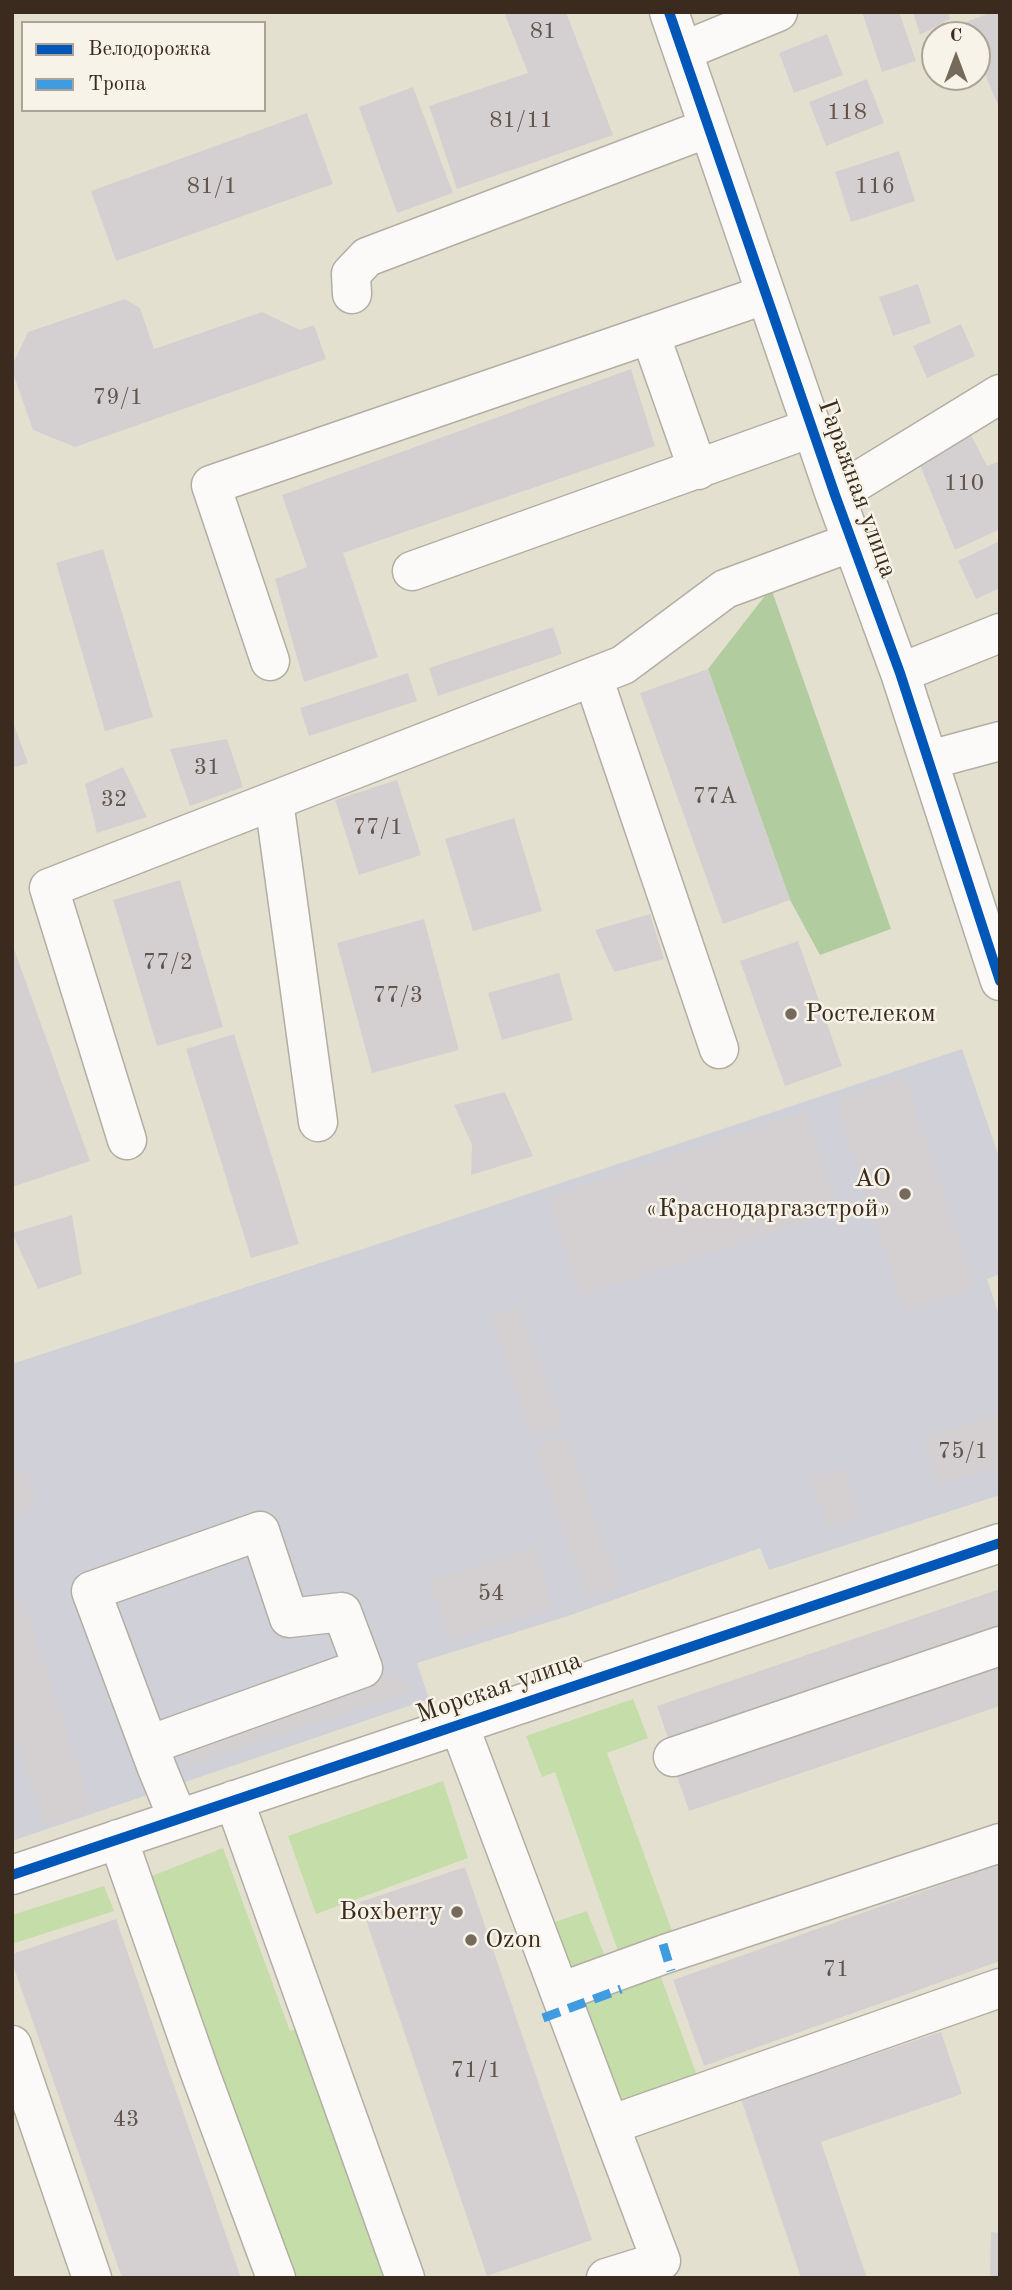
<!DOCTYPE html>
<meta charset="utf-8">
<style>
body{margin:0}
#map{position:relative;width:1012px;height:2290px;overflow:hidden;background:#e4e0d0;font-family:"Old Standard TT",serif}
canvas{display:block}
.frame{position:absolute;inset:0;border:14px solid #3b2a1e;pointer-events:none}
.legend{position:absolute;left:21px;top:21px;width:245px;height:91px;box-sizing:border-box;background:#f7f3e8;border:2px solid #aca397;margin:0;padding:9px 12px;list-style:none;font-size:21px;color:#3b2a1e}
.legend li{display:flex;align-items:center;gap:14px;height:35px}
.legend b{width:35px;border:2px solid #aca397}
.north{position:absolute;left:921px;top:21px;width:70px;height:70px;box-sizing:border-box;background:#f7f3e8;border:2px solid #aca397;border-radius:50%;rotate:0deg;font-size:19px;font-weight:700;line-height:28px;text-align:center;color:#3b2a1e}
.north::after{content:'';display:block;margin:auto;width:24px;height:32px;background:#766a5c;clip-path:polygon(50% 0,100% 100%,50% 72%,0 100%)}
</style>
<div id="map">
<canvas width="1012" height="2290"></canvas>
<div class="frame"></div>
<ul class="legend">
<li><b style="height:9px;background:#0057b8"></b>Велодорожка</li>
<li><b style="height:9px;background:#3f9ce0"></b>Тропа</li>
</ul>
<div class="north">С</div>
</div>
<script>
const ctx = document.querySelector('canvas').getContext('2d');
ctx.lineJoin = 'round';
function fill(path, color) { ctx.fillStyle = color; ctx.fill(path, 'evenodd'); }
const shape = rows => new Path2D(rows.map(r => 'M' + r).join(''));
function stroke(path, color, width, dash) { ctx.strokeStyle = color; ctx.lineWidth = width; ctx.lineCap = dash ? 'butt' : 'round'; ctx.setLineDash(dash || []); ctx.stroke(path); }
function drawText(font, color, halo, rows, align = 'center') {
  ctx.font = font + ' "Old Standard TT",serif'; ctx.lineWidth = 5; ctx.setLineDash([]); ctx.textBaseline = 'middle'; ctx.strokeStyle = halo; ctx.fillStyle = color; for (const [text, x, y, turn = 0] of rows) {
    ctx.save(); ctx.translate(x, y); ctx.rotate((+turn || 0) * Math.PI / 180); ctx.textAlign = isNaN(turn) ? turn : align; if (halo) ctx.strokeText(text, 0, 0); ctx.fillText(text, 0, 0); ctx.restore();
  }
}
fill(shape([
 [962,1049,1000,1160,1000,1274,987,1279,1000,1319,1000,1495,769,1570,760,1548,568,1616,417,1663,429,1699,12,1841,12,1364,393,1239]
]), '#cfd0d8');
fill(shape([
 [633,1699,648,1738,607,1753,672,1931,618,1951,555,1772,542,1777,526,1736],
 [443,1781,468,1858,316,1914,288,1836],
 [223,1848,290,2031,313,2022,403,2278,276,2278,134,1883],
 [104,1886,114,1911,12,1944,12,1915],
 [587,1911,606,1959,558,1975,540,1927],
 [654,1958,703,2092,610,2125,560,1992]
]), '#c4dda9');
fill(shape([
 [771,588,891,929,820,955,790,900,708,669]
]), '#b1cc9e');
fill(shape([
 [504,12,566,12,613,135,457,189,429,106,528,73],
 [862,12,899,12,916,61,882,72],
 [913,12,948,12,950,19,920,35],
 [992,12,1000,12,1000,110,977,55,977,35,969,35,964,23],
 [827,34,843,75,794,93,779,53],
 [867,79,884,123,826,146,809,102],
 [413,87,453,193,397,213,359,107],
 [307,113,333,184,116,261,91,191],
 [899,151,915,201,851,222,835,172],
 [918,284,931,323,893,336,879,297],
 [125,299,140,308,154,349,262,312,300,330,314,325,326,359,75,447,33,430,12,370,12,366,28,332],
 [961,324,975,356,927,378,913,346],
 [631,369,655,446,343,553,378,657,304,682,275,579,307,567,282,495],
 [971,435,987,466,1000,461,1000,529,955,550,917,458],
 [1000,541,1000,588,976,599,958,561],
 [103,549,153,717,105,731,56,563],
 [553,627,562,654,438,696,429,668],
 [708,669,790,900,723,924,640,693],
 [408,673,417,701,309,736,300,708],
 [12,719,28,763,12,768],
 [227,739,243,787,190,806,170,749],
 [123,767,147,817,97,833,85,784],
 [397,780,421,855,359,875,335,800],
 [514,818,542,911,473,931,445,839],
 [180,880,223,1027,157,1046,113,900],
 [650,914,664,959,614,972,595,930],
 [424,919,459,1050,372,1073,337,943],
 [798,941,842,1066,785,1086,740,961],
 [12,943,90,1161,12,1187],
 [559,973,573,1020,502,1040,488,993],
 [234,1034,299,1244,251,1258,186,1049],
 [904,1076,976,1288,905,1312,834,1100],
 [505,1092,533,1156,471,1175,472,1145,454,1105],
 [807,1111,840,1210,581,1296,547,1197],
 [72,1215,82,1274,38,1289,12,1233],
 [520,1307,562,1427,532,1437,491,1317],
 [1000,1412,1000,1466,938,1486,923,1438],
 [567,1436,620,1586,587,1598,534,1447],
 [26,1468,37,1506,12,1518,12,1476],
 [843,1468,861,1518,828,1529,810,1479],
 [535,1547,553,1608,448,1641,429,1580],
 [1000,1589,1000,1632,670,1744,657,1706],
 [21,1595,93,1810,44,1826,12,1731,12,1598],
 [1000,1664,1000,1706,689,1811,676,1773],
 [397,1672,412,1691,185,1767,178,1744],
 [1000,1864,1000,1961,704,2066,673,1980],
 [465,1867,592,2240,487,2276,360,1902],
 [116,1919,241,2278,122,2278,12,1962,12,1954],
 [941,2032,962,2094,821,2142,867,2278,801,2278,741,2099],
 [991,2232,1000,2233,1000,2278,990,2278]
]), '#d4d0d2');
const minor = shape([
 [669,12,835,495,900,673,1000,981],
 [683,51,778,12],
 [352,294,351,274,367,257,708,128],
 [650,334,698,470],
 [835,495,1000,394],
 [412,571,811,428],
 [270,661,211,485,764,295],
 [900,673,1000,633],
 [593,677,719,1049],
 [929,760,1000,741],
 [274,801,318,1122],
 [127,1140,49,888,623,665,725,589,852,542],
 [459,1725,661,2261,606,2278],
 [149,1745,363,1668,342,1612,289,1618,260,1531,91,1591,157,1768,178,1819],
 [673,1757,1000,1646],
 [234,1800,405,2278],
 [118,1839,199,2070,276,2278],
 [12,1875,1000,1543],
 [560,1992,665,1954,1000,1843],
 [12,2045,92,2278],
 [610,2125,1000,1988]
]);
stroke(minor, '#b2aea3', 41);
stroke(minor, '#fbfaf8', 38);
stroke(shape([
 [663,1944,671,1971],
 [543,2018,621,1989]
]), '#3f9ce0', 9, [18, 9]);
stroke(shape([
 [669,12,835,495,900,673,1000,981],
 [12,1875,1000,1543]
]), '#0057b8', 10);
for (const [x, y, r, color] of [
 [791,1014,7,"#766a5c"],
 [905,1194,7,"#766a5c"],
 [457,1912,7,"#766a5c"],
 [471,1940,7,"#766a5c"]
]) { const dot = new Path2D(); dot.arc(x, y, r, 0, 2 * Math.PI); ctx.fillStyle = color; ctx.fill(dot); stroke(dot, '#f7f3e8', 2.5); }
drawText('23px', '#61544b', null, [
 ["81",543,32],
 ["118",847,113],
 ["81/11",521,121],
 ["81/1",212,187],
 ["116",875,187],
 ["79/1",118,398],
 ["110",964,484],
 ["31",207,768],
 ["77А",715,797],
 ["32",114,800],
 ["77/1",378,828],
 ["77/2",168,963],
 ["77/3",398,996],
 ["75/1",963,1452],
 ["54",491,1594],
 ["71",836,1970],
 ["71/1",476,2071],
 ["43",126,2120]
]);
drawText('26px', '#3b2a1e', '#f7f3e8', [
 ["Гаражная улица",857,489,70],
 ["Морская улица",499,1688,-19]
]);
drawText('26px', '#3b2a1e', '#f7f3e8', [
 ["Ростелеком",805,1014],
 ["АО",891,1179,"right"],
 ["«Краснодаргазстрой»",891,1209,"right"],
 ["Boxberry",443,1912,"right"],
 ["Ozon",485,1940]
], 'left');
</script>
